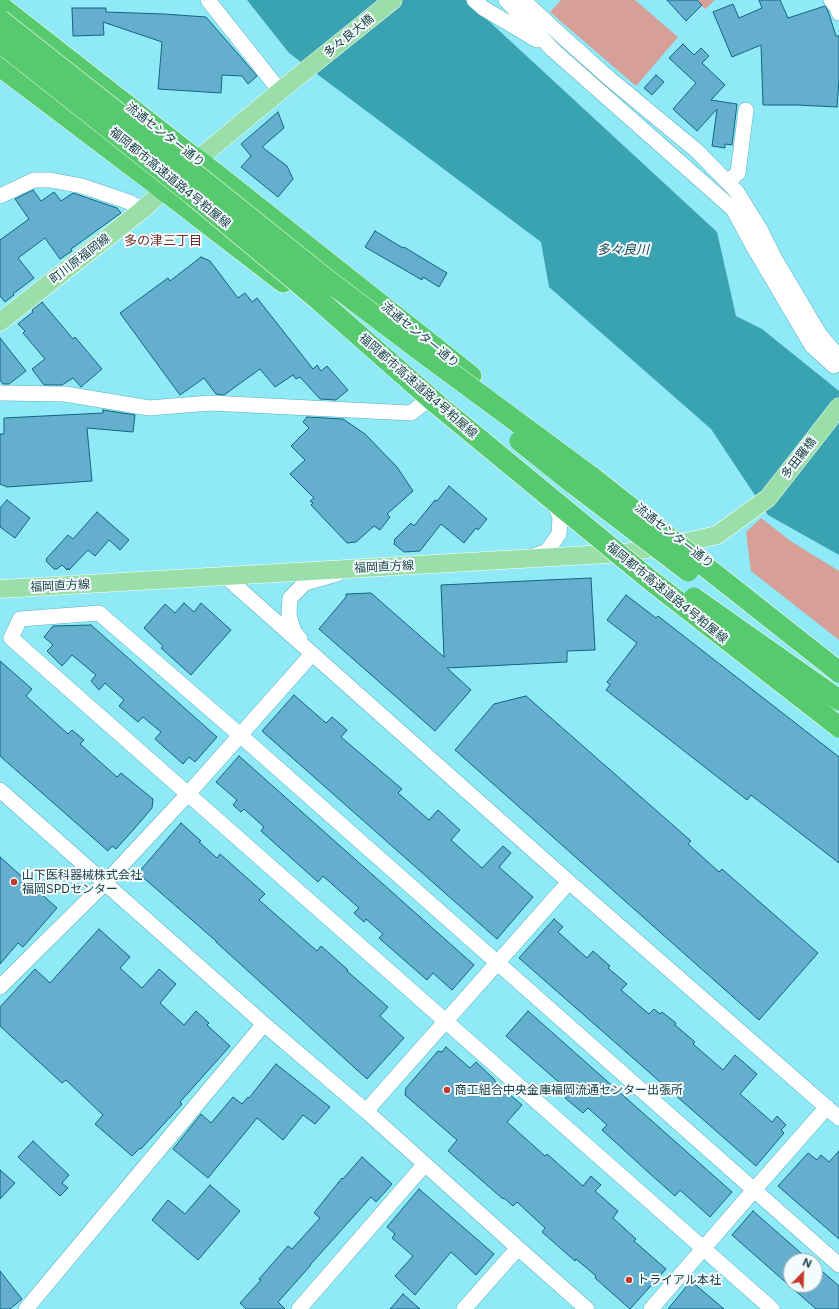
<!DOCTYPE html>
<meta charset="utf-8">
<style>
body{margin:0}
#map{position:relative;width:839px;height:1309px;overflow:hidden;background:#90e9f6;font-family:Inter,sans-serif}
canvas{display:block}
.north{position:absolute;left:783px;top:1253px;width:40px;height:40px;box-sizing:border-box;background:#f3fbfc;border:1px solid #9db1b4;border-radius:50%;rotate:23deg;font-size:11px;font-weight:700;line-height:16px;text-align:center;color:#1c4147}
.north::after{content:'';display:block;margin:auto;width:14px;height:18px;background:#c5382e;clip-path:polygon(50% 0,100% 100%,50% 72%,0 100%)}
</style>
<div id="map">
<canvas width="839" height="1309"></canvas>
<div class="north">N</div>
</div>
<script>
const ctx = document.querySelector('canvas').getContext('2d');
ctx.lineJoin = 'round';
function fill(path, color) { ctx.fillStyle = color; ctx.fill(path, 'evenodd'); }
const shape = rows => new Path2D(rows.map(r => 'M' + r).join(''));
function stroke(path, color, width, dash) { ctx.strokeStyle = color; ctx.lineWidth = width; ctx.lineCap = dash ? 'butt' : 'round'; ctx.setLineDash(dash || []); ctx.stroke(path); }
function drawText(font, color, halo, rows, align = 'center') {
  ctx.font = font + ' Inter,"Noto Sans JP",sans-serif'; ctx.lineWidth = 4; ctx.setLineDash([]); ctx.textBaseline = 'middle'; ctx.strokeStyle = halo; ctx.fillStyle = color; for (const [text, x, y, turn = 0] of rows) {
    ctx.save(); ctx.translate(x, y); ctx.rotate((+turn || 0) * Math.PI / 180); ctx.textAlign = isNaN(turn) ? turn : align; if (halo) ctx.strokeText(text, 0, 0); ctx.fillText(text, 0, 0); ctx.restore();
  }
}
fill(shape([
 [561,0,635,0,678,37,636,86,550,12],
 [696,0,715,0,705,9],
 [761,518,792,542,839,571,839,640,751,571,746,532]
]), '#d69f97');
fill(shape([
 [247,0,466,0,717,232,736,316,762,329,839,391,839,555,768,515,711,429,549,287,541,242,289,53]
]), '#39a3b2');
const building = shape([
 [667,0,697,0,702,5,686,21,667,0],
 [759,0,780,0,788,18,825,6,828,11,836,36,839,36,839,80,837,107,797,105,763,105,761,45,732,57,713,12,733,4,739,18,762,8,759,0],
 [72,8,106,8,106,12,164,14,206,17,257,76,248,84,242,76,222,75,221,93,158,89,162,42,103,22,104,35,73,36,72,8],
 [683,44,694,55,701,48,709,56,702,63,725,85,711,100,737,104,732,145,725,144,725,148,712,146,717,109,697,131,673,109,696,83,669,58,683,44],
 [656,75,664,82,652,95,644,88,656,75],
 [278,112,284,128,262,147,287,166,293,179,278,197,241,167,251,156,241,144,278,112],
 [33,190,41,201,54,192,61,201,73,193,117,208,121,213,71,249,72,251,60,259,45,238,18,258,34,278,13,294,14,295,5,302,0,296,0,240,29,219,15,199,33,190],
 [375,231,403,248,404,247,447,273,439,287,423,277,422,280,365,247,375,231],
 [201,257,210,261,238,298,245,293,252,302,257,298,313,369,317,365,321,371,327,366,348,390,336,400,320,399,300,377,296,379,293,375,275,387,260,369,224,395,216,394,204,378,180,395,120,313,168,278,170,281,201,257],
 [42,302,73,339,75,337,102,369,81,387,73,378,62,385,44,385,32,369,45,359,23,333,25,331,18,324,33,312,32,310,42,302],
 [0,338,26,371,9,384,3,384,0,380,0,338],
 [103,410,135,415,133,432,87,428,92,481,7,487,0,484,0,434,4,434,4,418,103,413,103,410],
 [307,417,343,419,365,434,397,467,413,491,387,514,390,517,380,530,374,526,356,542,347,543,311,505,313,503,310,501,314,498,290,474,305,460,291,446,309,428,303,422,307,417],
 [449,486,487,519,478,530,476,528,464,543,441,524,420,551,404,552,394,544,395,541,394,540,411,523,414,526,435,500,437,501,449,486],
 [7,500,30,518,15,538,0,527,0,508,7,500],
 [97,512,129,540,120,550,109,540,95,556,88,550,69,570,68,568,67,570,62,565,57,569,54,569,46,561,47,560,46,559,68,535,73,539,97,512],
 [591,578,595,650,567,651,567,662,447,668,471,690,435,731,319,629,346,597,346,594,371,593,444,657,441,585,591,578],
 [626,595,656,618,658,616,839,757,839,863,751,795,747,800,606,690,610,685,607,682,637,643,607,620,626,595],
 [184,603,194,612,201,603,231,630,191,675,161,648,163,646,144,628,165,604,175,613,184,603],
 [91,625,217,737,195,762,189,757,183,764,155,739,161,732,143,717,138,722,119,706,124,700,105,683,99,690,91,681,96,675,72,655,62,666,47,651,53,645,44,637,53,626,91,625],
 [0,661,32,689,26,696,68,734,72,730,84,740,80,744,117,777,121,773,153,799,152,808,134,829,116,849,112,846,108,851,0,756,0,661],
 [294,695,326,723,332,717,347,730,341,737,402,789,398,793,429,820,438,810,460,830,451,840,482,868,503,846,511,853,499,867,533,897,497,939,262,731,294,695],
 [526,696,691,841,688,844,719,872,722,869,818,953,759,1020,455,750,494,704,526,696],
 [239,756,474,965,452,990,433,973,427,980,379,938,383,934,366,919,364,922,354,913,359,908,323,876,318,882,261,831,264,827,244,809,241,812,233,805,237,800,216,782,239,756],
 [181,823,201,841,199,842,217,858,220,854,265,894,259,900,317,951,321,946,348,970,347,971,388,1007,380,1016,404,1038,367,1079,216,942,216,941,138,873,181,823],
 [0,857,57,908,23,947,18,943,0,964,0,857],
 [554,919,563,927,558,932,587,958,593,951,610,966,608,968,627,984,621,990,649,1014,654,1009,660,1014,662,1012,676,1023,675,1025,695,1042,693,1044,723,1070,735,1055,757,1074,740,1094,772,1122,777,1116,786,1125,781,1130,784,1133,756,1166,519,958,554,919],
 [99,929,130,957,120,968,142,988,159,969,176,984,160,1003,184,1025,196,1011,209,1023,207,1025,230,1046,180,1102,182,1104,141,1149,140,1148,132,1156,95,1124,103,1115,66,1080,62,1083,0,1026,0,1007,35,969,50,983,99,929],
 [528,1011,732,1192,710,1217,680,1190,675,1196,648,1172,602,1130,607,1125,588,1108,583,1113,565,1098,570,1092,506,1036,528,1011],
 [446,1047,470,1068,476,1062,495,1080,495,1082,522,1105,507,1122,545,1156,547,1154,583,1186,591,1176,601,1185,595,1191,618,1211,613,1218,636,1239,634,1241,666,1269,630,1309,595,1278,596,1276,576,1259,575,1261,542,1232,545,1228,517,1202,513,1206,504,1198,503,1199,448,1151,457,1140,405,1095,406,1088,438,1051,442,1052,446,1047],
 [276,1064,330,1107,315,1124,303,1115,283,1140,257,1118,208,1178,173,1149,201,1114,211,1123,233,1097,242,1104,248,1097,249,1098,276,1064],
 [33,1141,69,1175,62,1183,68,1188,60,1196,18,1157,33,1141],
 [839,1151,839,1239,778,1186,808,1153,817,1160,821,1155,829,1162,839,1151],
 [362,1157,392,1184,376,1202,371,1197,310,1265,311,1265,278,1302,285,1309,246,1309,240,1303,261,1280,259,1279,288,1246,292,1249,320,1218,314,1213,342,1178,343,1179,362,1157],
 [0,1170,15,1183,0,1199,0,1170],
 [210,1185,240,1211,198,1260,152,1220,168,1200,185,1214,210,1185],
 [419,1189,494,1254,476,1275,451,1252,415,1295,395,1276,413,1256,392,1238,395,1234,387,1227,419,1189],
 [753,1211,810,1261,791,1261,791,1285,815,1285,815,1265,839,1286,839,1309,816,1309,732,1235,753,1211],
 [0,1271,22,1299,10,1309,0,1309,0,1271],
 [691,1281,724,1309,668,1309,691,1281],
 [403,1294,420,1309,390,1309,403,1294]
]);
fill(building, '#64aece');
stroke(building, '#116481', 1);
const minor = shape([
 [208,0,280,91],
 [474,0,483,8,537,40],
 [506,0,553,50,733,209,753,246,812,346,834,366],
 [523,0,564,38,610,79,697,151,737,192,761,231,775,259,820,335,839,357],
 [831,0,836,6,839,13],
 [727,182,738,173,746,110],
 [0,196,34,180,50,180,82,186,129,202,142,210],
 [0,393,65,394,149,408,210,403,411,413,429,399],
 [531,557,547,551,559,534,560,517,555,506,551,502],
 [226,577,569,882,839,1118],
 [300,639,294,632,289,615,290,598,305,583,337,574],
 [0,790,264,1024,366,1111,518,1248,587,1309],
 [0,987,105,883,188,794,312,654],
 [366,1111,569,882],
 [26,1309,264,1024],
 [299,1309,425,1164],
 [464,1309,518,1248],
 [651,1309,754,1190,827,1107],
 [772,1309,11,638,20,619,99,613,240,735,839,1265]
]);
const major = shape([
 [0,322,142,210,197,160,280,91,393,0],
 [0,589,624,553,683,543,717,535,768,498,839,407]
]);
const highway = shape([
 [0,6,188,153,216,174,471,376],
 [0,66,164,190,283,282]
]);
stroke(minor, '#58b0be', 16);
stroke(major, '#fff', 19);
stroke(highway, '#fff', 22);
stroke(minor, '#fff', 15);
stroke(major, '#9adfa9', 18);
stroke(highway, '#57ca70', 21);
const highwayBridge = shape([
 [0,20,205,182,331,283,425,354,593,478,839,672],
 [0,42,193,195,320,301,438,405,649,579,839,727],
 [520,441,575,485,688,571],
 [694,598,839,700]
]);
stroke(highwayBridge, '#fff', 22, []);
stroke(highwayBridge, '#57ca70', 21);
for (const [x, y, r, color] of [
 [14,882,4,"#c5382e"],
 [447,1090,4,"#c5382e"],
 [629,1280,4,"#c5382e"]
]) { const dot = new Path2D(); dot.arc(x, y, r, 0, 2 * Math.PI); ctx.fillStyle = color; ctx.fill(dot); stroke(dot, '#f3fbfc', 1.5); }
drawText('12px', '#1c4147', '#f3fbfc', [
 ["多々良大橋",349,36,-39],
 ["流通センター通り",165,135,38],
 ["福岡都市高速道路4号粕屋線",170,178,39],
 ["町川原福岡線",80,259,-38],
 ["流通センター通り",420,335,39],
 ["福岡都市高速道路4号粕屋線",418,386,41],
 ["多田羅橋",799,458,-52],
 ["流通センター通り",674,536,38],
 ["福岡直方線",384,567,-3],
 ["福岡直方線",60,586,-3],
 ["福岡都市高速道路4号粕屋線",667,593,39]
]);
drawText('12px', '#1c4147', '#f3fbfc', [
 ["山下医科器械株式会社",22,875],
 ["福岡SPDセンター",22,889],
 ["商工組合中央金庫福岡流通センター出張所",455,1090],
 ["トライアル本社",637,1280]
], 'left');
drawText('13px', '#763029', '#f3fbfc', [
 ["多の津三丁目",163,241]
]);
drawText('italic 13px', '#1a484f', '#f3fbfc', [
 ["多々良川",623,250]
]);
</script>
